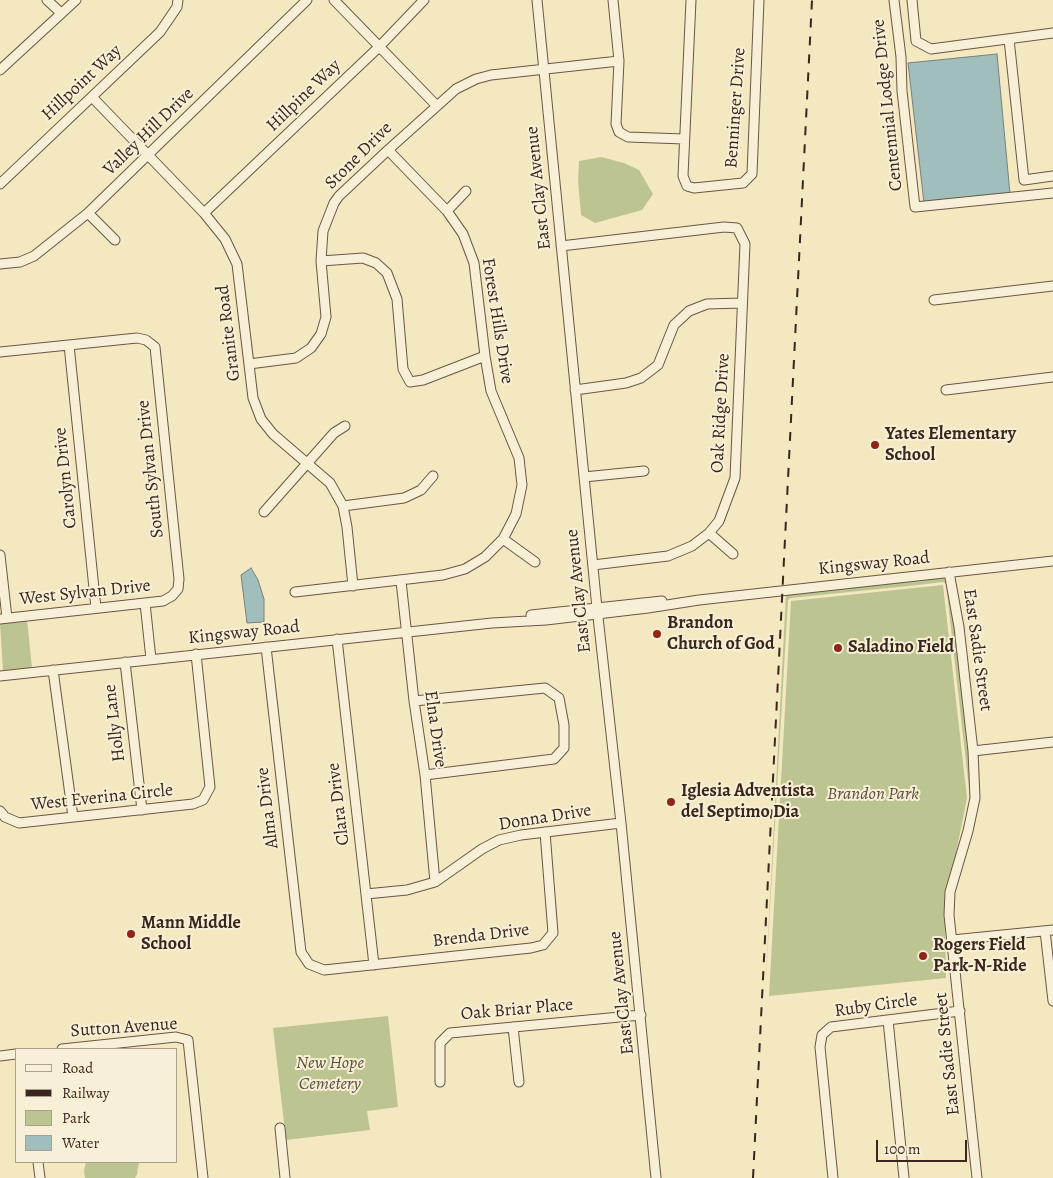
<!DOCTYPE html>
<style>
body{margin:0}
#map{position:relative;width:1053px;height:1178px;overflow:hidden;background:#f4e8c0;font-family:Alegreya,serif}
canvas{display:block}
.legend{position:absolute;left:15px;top:1048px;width:162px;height:115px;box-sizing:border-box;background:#f8f0d6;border:1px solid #ac9f8c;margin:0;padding:6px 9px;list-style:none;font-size:15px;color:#3b261d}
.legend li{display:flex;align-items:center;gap:10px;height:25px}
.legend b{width:25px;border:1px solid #ac9f8c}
.scale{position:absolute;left:876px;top:1140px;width:91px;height:22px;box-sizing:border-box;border:2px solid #3b261d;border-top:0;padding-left:6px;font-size:15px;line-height:18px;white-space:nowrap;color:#3b261d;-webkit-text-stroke:4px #f8f0d6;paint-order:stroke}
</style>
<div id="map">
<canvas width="1053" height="1178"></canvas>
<ul class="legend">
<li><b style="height:6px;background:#f8f0d6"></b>Road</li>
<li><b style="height:6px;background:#3b261d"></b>Railway</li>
<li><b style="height:14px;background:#bcc591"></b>Park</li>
<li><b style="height:14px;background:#9fbebc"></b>Water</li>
</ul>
<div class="scale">100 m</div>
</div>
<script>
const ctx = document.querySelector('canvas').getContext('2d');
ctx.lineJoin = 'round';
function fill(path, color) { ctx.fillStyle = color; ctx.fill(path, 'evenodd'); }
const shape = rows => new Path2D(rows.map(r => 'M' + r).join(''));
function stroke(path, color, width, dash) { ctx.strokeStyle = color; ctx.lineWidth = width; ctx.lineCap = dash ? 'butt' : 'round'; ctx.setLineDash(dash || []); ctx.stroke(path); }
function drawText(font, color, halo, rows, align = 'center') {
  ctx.font = font + ' Alegreya,serif'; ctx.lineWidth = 4; ctx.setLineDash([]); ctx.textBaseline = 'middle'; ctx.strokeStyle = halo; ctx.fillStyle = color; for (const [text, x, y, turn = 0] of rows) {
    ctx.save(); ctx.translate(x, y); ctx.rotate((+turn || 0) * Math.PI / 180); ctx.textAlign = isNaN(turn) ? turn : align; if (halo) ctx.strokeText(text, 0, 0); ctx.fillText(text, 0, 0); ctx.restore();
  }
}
fill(shape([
 [601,157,624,163,639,170,653,194,642,210,595,223,581,215,578,180,579,161],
 [946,576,955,627,970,751,971,798,961,842,970,798,946,584,943,582,918,585,791,598,788,600,765,995,786,594],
 [943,585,967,798,945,908,946,978,769,996,791,601],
 [27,619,32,668,3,671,0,623],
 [388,1016,398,1107,367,1111,370,1130,286,1140,273,1028],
 [86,1162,139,1162,137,1174,135,1178,85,1178,84,1171]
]), '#bcc591');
const water = shape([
 [997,54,1010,194,924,203,908,63,997,54],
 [251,568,258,580,264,599,264,622,247,623,241,575,251,568]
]);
fill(water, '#9fbebc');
stroke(water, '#77817c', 1);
const minor = shape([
 [47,0,61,13],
 [334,0,436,105],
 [537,0,597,608,621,823,656,1178],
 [613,0,619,61,616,124,619,132,628,137,684,139],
 [691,0,683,176,687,186,694,188,743,183,752,174,759,0],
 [894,0,901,57,902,91,915,207,1053,193],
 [912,0,916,41,931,49,1053,33],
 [1009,39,1024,180,1053,176],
 [0,70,76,0],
 [92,97,204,213,225,239,237,264,253,398,261,419,273,434,330,483,343,506,347,527,353,586],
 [0,184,160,32,177,7,178,0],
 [447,211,466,191],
 [88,213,115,240],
 [204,213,379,47,424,0],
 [561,246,724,227,737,228,745,244,735,478,719,521,709,533,692,546,668,556,593,565],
 [321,261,363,258,376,263,387,273,397,299,403,369,410,382,423,380,485,356],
 [0,264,20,262,34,256,88,213,307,0],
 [934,300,1053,286],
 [69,345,96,608],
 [0,352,137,338,146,340,155,347,179,579,178,589,172,596,163,601,0,619],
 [249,364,296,358,311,348,321,334,326,317,321,261,323,231,334,203,339,196,388,150,456,89,476,79,491,75,619,61],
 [575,390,626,383,641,378,658,365,674,325,689,311,707,304,742,303],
 [946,390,1053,377],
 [584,477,644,471],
 [343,506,404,498,421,490,433,476],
 [264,512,334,433,345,426],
 [709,533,733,554],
 [503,539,535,562],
 [0,555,7,618],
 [949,572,959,627,973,751,975,798,968,831,950,892,949,915,977,1178],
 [401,581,414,701,425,775,435,882],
 [295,592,443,575,465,569,485,557,503,539,516,514,522,485,519,458,491,391,485,356,474,263,463,234,447,211,388,150],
 [145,603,151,659],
 [531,615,662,601],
 [337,639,374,965],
 [266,647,301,952,309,964,324,970,531,948,543,945,553,933,545,832],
 [125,662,142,810],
 [53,670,73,817],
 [0,676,492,623,546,620,648,608,699,600,1053,561],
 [414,701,545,688,559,698,564,725,564,748,554,759,425,775],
 [973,751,1053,742],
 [0,811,5,817,19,823,193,804,203,800,210,787,196,654],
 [366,894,407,890,435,882,482,849,499,840,521,835,621,823],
 [1045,931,1053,1001],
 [952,940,1053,930],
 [888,1020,904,1178],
 [513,1027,519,1082],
 [62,1049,176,1037,188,1040,203,1178],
 [0,1056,16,1054],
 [440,1082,440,1043,450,1033,641,1015],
 [280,1128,285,1178],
 [38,1162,40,1178],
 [833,1178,820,1047,822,1035,831,1027,960,1011]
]);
stroke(minor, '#695646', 11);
stroke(minor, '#f8f0d6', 9);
stroke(shape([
 [753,1178,812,0]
]), '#3b261d', 2, [9, 9]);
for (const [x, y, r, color] of [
 [875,445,5,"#8f2418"],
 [657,634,5,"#8f2418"],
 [838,648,5,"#8f2418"],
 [671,802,5,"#8f2418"],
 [131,934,5,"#8f2418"],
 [923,956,5,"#8f2418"]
]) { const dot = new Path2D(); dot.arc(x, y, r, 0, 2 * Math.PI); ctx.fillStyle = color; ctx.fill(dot); stroke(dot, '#f8f0d6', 2); }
drawText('18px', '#3b261d', '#f8f0d6', [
 ["Hillpoint Way",82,83,-43],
 ["Hillpine Way",304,96,-44],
 ["Centennial Lodge Drive",888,105,-96],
 ["Benninger Drive",736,108,-86],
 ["Valley Hill Drive",149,132,-44],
 ["Stone Drive",359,156,-45],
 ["East Clay Avenue",539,188,-96],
 ["Forest Hills Drive",497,321,81],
 ["Granite Road",229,333,-97],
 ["Oak Ridge Drive",721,413,-87],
 ["South Sylvan Drive",151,469,-96],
 ["Carolyn Drive",66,478,-96],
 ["Kingsway Road",874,564,-6],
 ["East Clay Avenue",579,591,-96],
 ["West Sylvan Drive",85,593,-6],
 ["Kingsway Road",244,633,-6],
 ["East Sadie Street",977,650,82],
 ["Holly Lane",115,723,-97],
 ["Elna Drive",435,729,82],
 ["West Everina Circle",102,798,-6],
 ["Clara Drive",339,804,-97],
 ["Alma Drive",268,808,-97],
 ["Donna Drive",545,818,-9],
 ["Brenda Drive",481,936,-7],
 ["East Clay Avenue",622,993,-96],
 ["Ruby Circle",876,1006,-8],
 ["Oak Briar Place",517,1010,-5],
 ["Sutton Avenue",124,1028,-4],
 ["East Sadie Street",948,1054,-96]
]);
drawText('bold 18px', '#3b261d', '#f8f0d6', [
 ["Yates Elementary",885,435],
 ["School",885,456],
 ["Brandon",667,624],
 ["Church of God",667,645],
 ["Saladino Field",848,648],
 ["Iglesia Adventista",681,792],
 ["del Septimo Dia",681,813],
 ["Mann Middle",141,924],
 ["School",141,945],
 ["Rogers Field",933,946],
 ["Park-N-Ride",933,967]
], 'left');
drawText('italic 18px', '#5b4e3a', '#f8f0d6', [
 ["Brandon Park",873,795],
 ["New Hope",330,1064],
 ["Cemetery",330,1085]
]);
</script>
